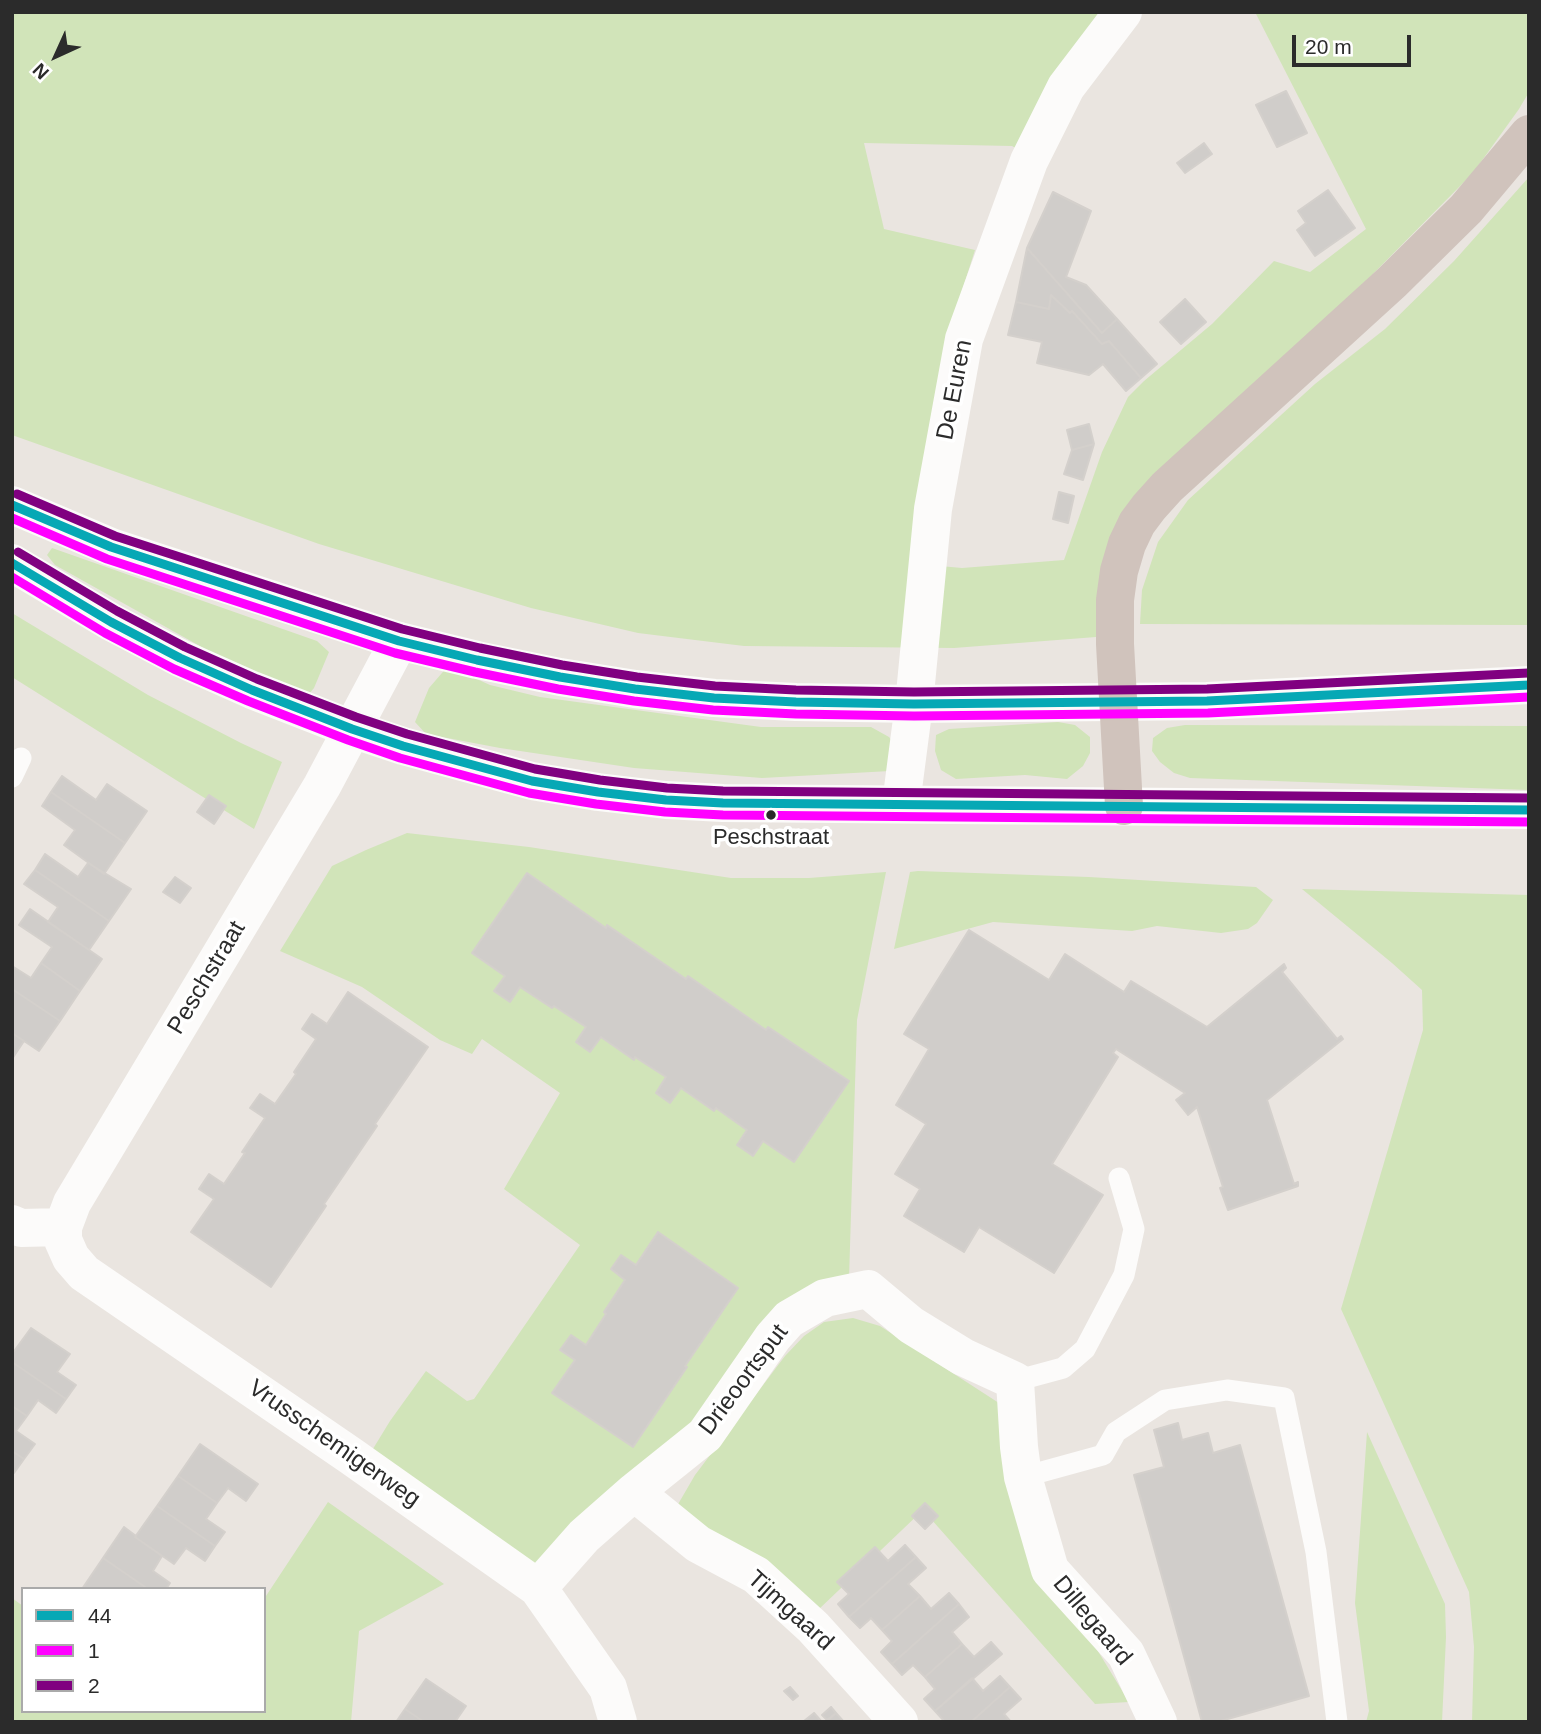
<!DOCTYPE html>
<style>
body{margin:0}
#map{position:relative;width:1541px;height:1734px;overflow:hidden;background:#eae5e0;font-family:Helvetica,sans-serif}
canvas{display:block}
.frame{position:absolute;inset:0;border:14px solid #2b2b2b;pointer-events:none}
.legend{position:absolute;left:21px;top:1587px;width:245px;height:126px;box-sizing:border-box;background:#fff;border:2px solid #aaa;margin:0;padding:9px 12px;list-style:none;font-size:21px;color:#2b2b2b}
.legend li{display:flex;align-items:center;gap:14px;height:35px}
.legend b{width:35px;border:2px solid #aaa}
.north{position:absolute;left:21px;top:21px;width:70px;height:70px;-webkit-text-stroke:5px #fff;paint-order:stroke;rotate:225deg;font-size:19px;font-weight:700;line-height:28px;text-align:center;color:#2b2b2b}
.north::after{content:'';display:block;margin:auto;width:24px;height:32px;background:#2b2b2b;clip-path:polygon(50% 0,100% 100%,50% 72%,0 100%)}
.scale{position:absolute;left:1292px;top:35px;width:119px;height:32px;box-sizing:border-box;border:4px solid #2b2b2b;border-top:0;padding-left:9px;font-size:21px;line-height:24px;white-space:nowrap;color:#2b2b2b;-webkit-text-stroke:5px #fff;paint-order:stroke}
</style>
<div id="map">
<canvas width="1541" height="1734"></canvas>
<div class="frame"></div>
<ul class="legend">
<li><b style="height:9px;background:#06a8b5"></b>44</li>
<li><b style="height:9px;background:#f0f"></b>1</li>
<li><b style="height:9px;background:#800080"></b>2</li>
</ul>
<div class="north">N</div>
<div class="scale">20 m</div>
</div>
<script>
const ctx = document.querySelector('canvas').getContext('2d');
ctx.lineJoin = 'round';
function fill(path, color) { ctx.fillStyle = color; ctx.fill(path, 'evenodd'); }
const shape = rows => new Path2D(rows.map(r => 'M' + r).join(''));
function stroke(path, color, width, dash) { ctx.strokeStyle = color; ctx.lineWidth = width; ctx.lineCap = dash ? 'butt' : 'round'; ctx.setLineDash(dash || []); ctx.stroke(path); }
function drawText(font, color, halo, rows, align = 'center') {
  ctx.font = font + ' Helvetica,sans-serif'; ctx.lineWidth = 7; ctx.setLineDash([]); ctx.textBaseline = 'middle'; ctx.strokeStyle = halo; ctx.fillStyle = color; for (const [text, x, y, turn = 0] of rows) {
    ctx.save(); ctx.translate(x, y); ctx.rotate((+turn || 0) * Math.PI / 180); ctx.textAlign = isNaN(turn) ? turn : align; if (halo) ctx.strokeText(text, 0, 0); ctx.fillText(text, 0, 0); ctx.restore();
  }
}
fill(shape([
 [12,12,1116,12,1025,153,1012,146,864,143,884,229,975,250,947,338,918,564,962,568,1064,560,1102,452,1128,397,1144,381,1212,324,1274,261,1310,272,1366,229,1255,12,1529,12,1529,92,1519,109,1473,173,1370,277,1164,470,1096,637,954,648,744,646,638,633,531,608,319,544,12,435],
 [1529,177,1529,625,1140,624,1142,590,1158,542,1188,500,1315,384,1385,329,1454,261],
 [52,548,317,641,329,652,314,688,309,694,223,659,55,565,47,555],
 [12,613,148,695,241,743,282,762,254,829,12,677],
 [448,666,490,685,540,697,761,727,871,727,889,737,897,748,890,771,762,778,634,768,500,748,426,734,415,722,429,688],
 [1058,722,1075,725,1090,737,1090,753,1083,766,1067,779,1025,775,956,779,941,770,935,751,936,735,949,729],
 [1185,725,1529,726,1529,790,1190,778,1174,773,1160,762,1152,751,1153,738,1167,728],
 [407,833,529,847,731,878,809,878,886,872,857,1020,849,1279,651,1485,536,1571,368,1457,390,1421,426,1371,467,1401,474,1399,580,1245,504,1189,560,1093,482,1039,472,1054,440,1040,362,987,280,951,332,866,366,850],
 [918,871,1089,877,1256,887,1273,900,1257,923,1248,929,1221,933,1157,926,1132,931,993,922,894,949,910,872],
 [1302,889,1529,895,1529,1722,1472,1722,1474,1647,1469,1592,1341,1309,1423,1030,1422,990,1392,963],
 [853,1318,880,1326,1002,1405,1093,1643,1129,1702,1095,1704,923,1510,818,1610,677,1506,695,1475,785,1356,804,1336,824,1322],
 [1367,1432,1445,1604,1446,1637,1442,1722,1366,1722,1369,1711,1355,1603],
 [328,1502,444,1584,359,1631,351,1722,12,1722,12,1598,23,1606,23,1711,264,1711,264,1599]
]), '#d1e4b9');
const building = shape([
 [1286,91,1307,133,1277,147,1256,105,1286,91],
 [1204,143,1212,154,1185,173,1177,163,1204,143],
 [1328,190,1355,228,1315,256,1297,230,1306,223,1298,211,1328,190],
 [1053,192,1091,211,1066,277,1086,285,1117,319,1102,333,1027,248,1053,192],
 [1027,248,1102,333,1117,319,1157,364,1141,378,1109,341,1102,344,1072,311,1070,313,1051,295,1049,309,1016,302,1027,248],
 [1051,295,1070,313,1072,311,1102,344,1109,341,1141,378,1126,391,1103,364,1089,375,1037,363,1042,342,1008,335,1016,302,1049,309,1051,295],
 [1185,299,1206,322,1181,344,1160,322,1185,299],
 [1089,424,1094,444,1072,450,1067,430,1089,424],
 [1094,444,1083,480,1064,474,1072,450,1094,444],
 [1059,492,1074,496,1068,523,1053,519,1059,492],
 [62,776,96,800,107,784,147,811,125,843,51,792,62,776],
 [51,792,125,843,104,874,64,845,75,830,42,806,51,792],
 [209,795,226,806,214,824,197,812,209,795],
 [45,854,78,877,88,863,131,889,109,921,35,870,45,854],
 [35,870,109,921,89,950,48,922,58,907,24,884,35,870],
 [527,873,606,928,607,925,686,979,688,976,766,1030,768,1027,849,1081,794,1162,763,1141,753,1156,737,1145,747,1130,716,1108,714,1111,681,1088,670,1103,656,1093,666,1077,635,1057,634,1060,601,1037,590,1052,576,1042,586,1027,554,1006,552,1008,520,987,510,1002,494,991,505,976,472,953,527,873],
 [175,877,191,888,180,903,163,892,175,877],
 [30,909,102,959,80,991,41,963,52,947,19,925,30,909],
 [969,930,1049,980,1065,954,1124,992,1131,981,1207,1027,1284,964,1286,968,1282,972,1337,1039,1341,1036,1343,1039,1267,1100,1294,1184,1298,1182,1298,1186,1228,1210,1220,1188,1223,1187,1197,1107,1188,1115,1176,1100,1185,1093,1116,1049,1113,1053,1118,1057,1052,1164,1103,1195,1054,1273,979,1227,964,1252,904,1216,920,1189,895,1174,926,1124,896,1105,929,1049,904,1034,969,930],
 [41,963,80,991,60,1021,12,989,12,966,31,978,41,963],
 [12,989,60,1021,39,1051,12,1033,12,989],
 [348,992,428,1047,375,1124,377,1126,324,1204,326,1206,271,1287,191,1232,214,1199,199,1189,209,1174,224,1184,245,1153,242,1152,265,1118,250,1108,260,1094,275,1104,296,1074,294,1072,316,1039,302,1029,312,1014,327,1024,348,992],
 [12,1033,24,1041,12,1059,12,1033],
 [658,1232,738,1288,685,1366,687,1367,633,1447,552,1393,575,1360,560,1350,571,1335,586,1345,606,1314,604,1312,625,1280,611,1269,621,1255,636,1265,658,1232],
 [31,1328,70,1354,57,1372,76,1385,66,1399,12,1362,12,1354,31,1328],
 [12,1362,66,1399,56,1413,38,1400,27,1416,12,1406,12,1362],
 [12,1406,27,1416,16,1431,35,1444,24,1459,12,1451,12,1406],
 [1178,1423,1182,1440,1208,1433,1213,1453,1240,1445,1309,1696,1217,1722,1202,1722,1134,1475,1164,1467,1154,1430,1178,1423],
 [200,1444,258,1484,246,1501,228,1488,217,1503,178,1476,200,1444],
 [12,1451,24,1459,14,1473,12,1472,12,1451],
 [178,1476,217,1503,206,1519,225,1532,215,1546,157,1506,178,1476],
 [925,1503,938,1516,925,1529,912,1516,925,1503],
 [157,1506,215,1546,205,1561,186,1548,174,1564,135,1537,157,1506],
 [124,1527,136,1536,135,1537,162,1556,153,1571,170,1583,166,1589,148,1589,103,1558,124,1527],
 [905,1545,916,1557,849,1617,838,1604,849,1594,837,1582,875,1547,888,1561,905,1545],
 [916,1557,926,1568,908,1584,920,1596,882,1630,871,1618,860,1628,849,1617,916,1557],
 [103,1558,148,1589,82,1589,103,1558],
 [949,1593,959,1604,892,1664,881,1652,892,1641,882,1630,920,1596,931,1609,949,1593],
 [959,1604,969,1617,952,1632,962,1644,925,1677,913,1665,902,1675,892,1664,959,1604],
 [991,1642,1002,1654,935,1711,924,1699,935,1689,925,1677,962,1644,974,1657,991,1642],
 [1000,1676,1010,1687,971,1722,945,1722,935,1711,972,1678,983,1691,1000,1676],
 [426,1679,466,1706,455,1722,424,1722,405,1709,426,1679],
 [790,1687,798,1696,793,1700,784,1691,790,1687],
 [1010,1687,1021,1699,1004,1714,1011,1722,971,1722,1010,1687],
 [831,1707,836,1713,827,1720,822,1715,831,1707],
 [405,1709,424,1722,396,1722,405,1709],
 [814,1713,822,1722,805,1722,804,1721,814,1713],
 [836,1713,844,1722,826,1722,836,1713]
]);
fill(building, '#d0cdca');
stroke(building, '#d4d0cc', 2);
stroke(shape([
 [12,777,21,758],
 [1015,1381,1063,1368,1085,1349,1124,1275,1134,1229,1119,1178],
 [1023,1477,1103,1455,1116,1432,1165,1400,1227,1390,1284,1398,1316,1552,1337,1722]
]), '#fcfbfa', 21);
stroke(shape([
 [399,641,322,786,72,1203,63,1227,63,1240,71,1258,84,1273,351,1456,538,1588,608,1688,618,1722],
 [901,804,914,704,933,509,964,339,1029,161,1066,87,1123,12],
 [12,1224,21,1228,63,1227],
 [634,1492,698,1544,756,1575,813,1627,899,1722],
 [538,1588,584,1536,634,1492,705,1435,773,1337,789,1319,825,1298,868,1289,911,1325,963,1357,1015,1381,1019,1447,1023,1477,1050,1570,1126,1654,1158,1722]
]), '#fcfbfa', 38);
stroke(shape([
 [12,505,111,547,399,641,477,660,560,677,635,689,714,698,796,702,914,704,1207,701,1529,685],
 [12,563,111,622,180,658,252,690,352,729,403,746,532,781,598,792,666,800,723,803,1529,810]
]), '#fcfbfa', 38);
stroke(shape([
 [1124,806,1115,644,1115,600,1119,571,1127,544,1137,523,1149,507,1167,487,1392,282,1466,209,1529,134]
]), '#d0c3bc', 38);
stroke(shape([
 [12,505,111,547,399,641,477,660,560,677,635,689,714,698,796,702,914,704,1207,701,1529,685],
 [12,563,111,622,180,658,252,690,352,729,403,746,532,781,598,792,666,800,723,803,1529,810]
]), '#06a8b5', 9);
stroke(shape([
 [12,518,107,559,395,653,475,672,558,689,634,701,713,710,796,714,914,716,1208,713,1529,697],
 [12,577,105,633,174,669,248,701,348,740,400,758,529,793,596,804,665,812,723,815,1529,822]
]), '#f0f', 9);
stroke(shape([
 [17,494,115,536,402,629,480,648,562,665,637,677,715,686,796,690,914,692,1207,689,1528,673],
 [18,552,117,611,185,647,257,679,356,717,407,734,535,769,600,780,667,788,723,791,1529,798]
]), '#800080', 9);
for (const [x, y, r, color] of [
 [771,815,6,"#2b2b2b"]
]) { const dot = new Path2D(); dot.arc(x, y, r, 0, 2 * Math.PI); ctx.fillStyle = color; ctx.fill(dot); stroke(dot, '#fff', 2.5); }
drawText('22px', '#2b2b2b', '#fff', [
 ["Peschstraat",771,838]
]);
drawText('24px', '#2b2b2b', '#fff', [
 ["De Euren",955,390,-79],
 ["Peschstraat",207,978,-59],
 ["Drieoortsput",744,1380,-53],
 ["Vrusschemigerweg",334,1444,35],
 ["Tijmgaard",790,1611,42],
 ["Dillegaard",1092,1621,50]
]);
</script>
